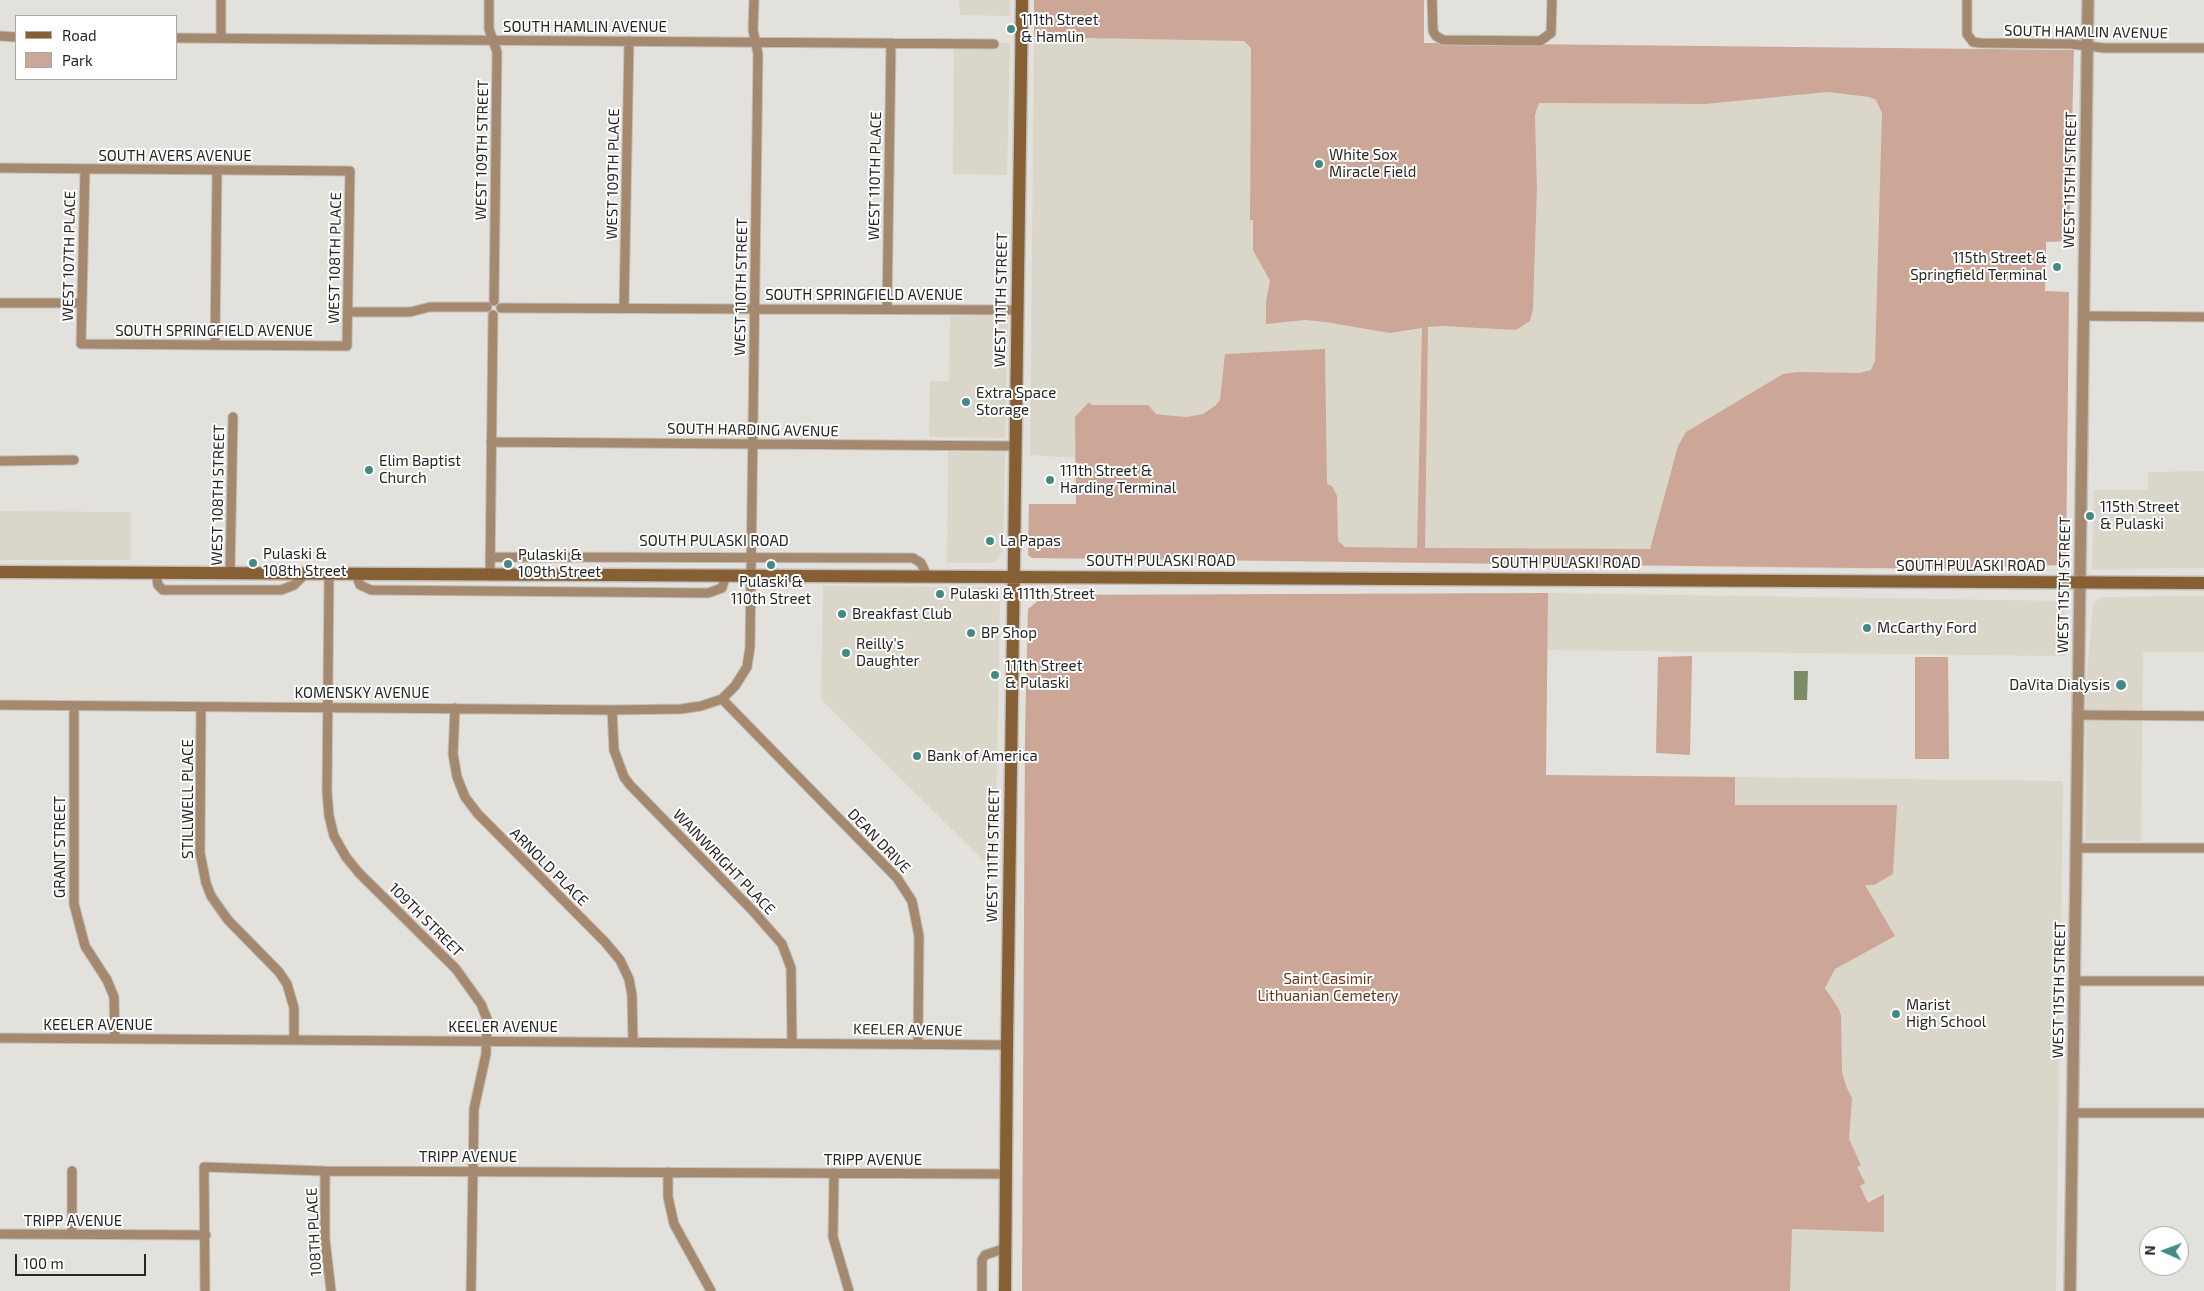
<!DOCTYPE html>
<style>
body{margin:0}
#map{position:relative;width:2204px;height:1291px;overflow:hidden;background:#e3e1dc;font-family:"Exo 2",sans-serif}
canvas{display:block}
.legend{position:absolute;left:15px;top:15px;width:162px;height:65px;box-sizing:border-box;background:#fff;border:1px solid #a9a8a8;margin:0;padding:6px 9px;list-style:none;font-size:15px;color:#272625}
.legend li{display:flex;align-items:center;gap:10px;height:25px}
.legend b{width:25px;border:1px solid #a9a8a8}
.north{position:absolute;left:2139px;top:1226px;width:50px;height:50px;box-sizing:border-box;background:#fff;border:1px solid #a9a8a8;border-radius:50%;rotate:272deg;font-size:14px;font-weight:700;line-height:20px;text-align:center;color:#272625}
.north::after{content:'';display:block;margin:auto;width:18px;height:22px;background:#438a87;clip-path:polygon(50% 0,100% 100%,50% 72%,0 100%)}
.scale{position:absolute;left:15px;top:1254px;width:131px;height:22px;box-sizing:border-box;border:2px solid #272625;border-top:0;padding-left:6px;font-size:15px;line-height:18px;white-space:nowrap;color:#272625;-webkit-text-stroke:4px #fff;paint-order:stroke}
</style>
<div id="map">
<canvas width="2204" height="1291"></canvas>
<ul class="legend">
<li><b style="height:6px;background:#875f35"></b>Road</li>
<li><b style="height:14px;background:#cca696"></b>Park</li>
</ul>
<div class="north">N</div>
<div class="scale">100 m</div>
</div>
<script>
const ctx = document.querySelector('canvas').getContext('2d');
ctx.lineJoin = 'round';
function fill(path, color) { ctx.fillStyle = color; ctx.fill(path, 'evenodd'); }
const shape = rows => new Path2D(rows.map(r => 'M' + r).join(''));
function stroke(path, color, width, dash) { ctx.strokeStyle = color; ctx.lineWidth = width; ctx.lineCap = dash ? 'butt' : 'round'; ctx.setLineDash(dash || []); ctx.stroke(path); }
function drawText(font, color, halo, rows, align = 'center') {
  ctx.font = font + ' "Exo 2",sans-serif'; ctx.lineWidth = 4; ctx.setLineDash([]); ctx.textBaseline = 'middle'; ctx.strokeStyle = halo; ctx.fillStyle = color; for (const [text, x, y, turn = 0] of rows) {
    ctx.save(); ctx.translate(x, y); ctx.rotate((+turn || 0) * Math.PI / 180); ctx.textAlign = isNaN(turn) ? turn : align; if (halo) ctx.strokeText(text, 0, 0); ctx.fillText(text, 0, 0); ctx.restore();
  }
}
fill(shape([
 [959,0,1010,0,1010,16,960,15],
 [1034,37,1244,40,1251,48,1250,220,1253,220,1253,250,1270,281,1266,301,1266,323,1305,320,1325,322,1390,333,1441,326,1516,330,1533,309,1537,188,1535,115,1539,103,1706,104,1828,92,1869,97,1879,101,1883,122,1872,569,1032,558,1028,555,1029,504,1076,504,1075,458,1030,455],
 [954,43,1010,43,1007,175,953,174],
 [950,316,1008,316,1005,438,929,437,930,381,949,381],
 [948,451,1005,452,1003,551,998,559,992,563,947,563],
 [2204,471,2204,568,2092,569,2094,490,2148,490,2148,472],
 [0,511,131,512,131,560,0,560],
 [823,586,988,587,998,596,1000,603,995,872,821,699],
 [1548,593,2065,601,2065,656,1547,650],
 [2204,596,2204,652,2143,652,2141,841,2085,841,2086,684,2093,605,2098,599,2105,597],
 [1735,777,2063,781,2056,1291,1729,1291]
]), '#dbd6ca');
fill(shape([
 [1034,0,1424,0,1424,43,2074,50,2069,241,2046,242,2045,291,2069,292,2066,560,2060,565,1947,569,1032,558,1028,555,1029,504,1076,504,1075,417,1089,402,1092,405,1148,405,1156,414,1163,415,1187,417,1203,414,1215,406,1220,400,1225,354,1325,349,1327,484,1332,486,1337,496,1338,541,1345,547,1417,548,1422,328,1390,333,1325,322,1305,320,1266,324,1266,301,1270,281,1253,250,1253,220,1250,220,1251,48,1244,41,1034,37],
 [1828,92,1869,97,1876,100,1882,113,1875,361,1871,370,1859,373,1798,372,1783,374,1686,432,1678,446,1650,549,1425,548,1428,327,1441,326,1516,330,1530,321,1533,309,1537,188,1535,115,1539,103,1706,104],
 [1548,593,1546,775,1735,777,1735,805,1897,805,1893,874,1874,885,1865,885,1895,936,1835,969,1825,988,1839,1009,1841,1016,1842,1072,1846,1086,1852,1098,1849,1139,1861,1165,1857,1167,1865,1183,1860,1186,1868,1203,1884,1194,1884,1232,1792,1229,1790,1291,1022,1291,1025,732,1028,609,1045,595],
 [1692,656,1690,755,1656,753,1658,657],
 [1915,657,1948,657,1949,759,1915,759]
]), '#cca696');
fill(shape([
 [1794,671,1808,671,1807,700,1794,700]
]), '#7c8c69');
const minor = shape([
 [489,0,489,29,497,52,494,301],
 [1432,0,1433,31,1436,36,1443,40,1540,41,1551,33,1552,0],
 [1967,0,1967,34,1973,42,1980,43,2071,44,2104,48,2204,48],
 [0,36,16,37],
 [176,38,994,44],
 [221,38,221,0],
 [0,168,350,171,347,346,81,344,85,169],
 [0,303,82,303],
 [624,307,629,41],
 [501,308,1017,310],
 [887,309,891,43],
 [348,312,410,312,430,307,487,307],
 [2083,316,2204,317],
 [215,345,217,170],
 [491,442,1015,446],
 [0,461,74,460],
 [490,557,913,558,921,563,927,576],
 [156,573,158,585,163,590,281,590,294,585,305,574],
 [230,574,233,417],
 [329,574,327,792,329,816,334,836,346,857,359,873,456,969,481,1004,487,1019,486,1054,474,1109,471,1291],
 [356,574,360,585,371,590,708,593,722,588,726,575],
 [490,575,493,315],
 [722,699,897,878,912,901,919,936,918,1044],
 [0,705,612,710,681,709,701,706,722,699,735,686,747,667,750,647,758,54,753,30,754,0],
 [74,706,74,904,85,946,107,980,114,997,115,1038],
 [201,707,200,853,206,883,211,896,228,920,279,972,287,984,294,1008,294,1040],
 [455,708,453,754,457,777,465,797,478,814,605,942,620,960,629,979,632,995,633,1042],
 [612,710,614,750,624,777,630,785,753,911,782,944,791,968,792,1043],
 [2077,715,2204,716],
 [2076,848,2204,848],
 [2074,981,2204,981],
 [0,1038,1007,1045],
 [2073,1113,2204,1113],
 [325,1171,325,1239,331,1291],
 [668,1172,668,1197,674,1224,711,1291],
 [834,1173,833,1237,849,1291],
 [0,1234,206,1235],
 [72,1234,72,1171],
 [205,1291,204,1167,325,1171,1006,1174],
 [982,1291,982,1260,985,1255,1006,1248]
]);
const tertiary = shape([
 [2070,1291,2088,0]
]);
const secondary = shape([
 [0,572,2204,583],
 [1005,1291,1007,1045,1022,0]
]);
stroke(minor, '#c1bfbb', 11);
stroke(tertiary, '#c1bfbb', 14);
stroke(secondary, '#c1bfbb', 15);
stroke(minor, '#a5896e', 9);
stroke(tertiary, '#a5896e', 11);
stroke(secondary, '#875f35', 12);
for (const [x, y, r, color] of [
 [1011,29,5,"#438a87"],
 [1319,164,5,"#438a87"],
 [2057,267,5,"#438a87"],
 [966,402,5,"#438a87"],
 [369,470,5,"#438a87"],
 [1050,480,5,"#438a87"],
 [2090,516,5,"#438a87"],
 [990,541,5,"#438a87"],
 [253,563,5,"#438a87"],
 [508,564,5,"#438a87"],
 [771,565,5,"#438a87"],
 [940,594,5,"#438a87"],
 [842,614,5,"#438a87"],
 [1867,628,5,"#438a87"],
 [971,633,5,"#438a87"],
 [846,653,5,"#438a87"],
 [995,675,5,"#438a87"],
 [2121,685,6,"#438a87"],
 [917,756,5,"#438a87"],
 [1896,1014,5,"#438a87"]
]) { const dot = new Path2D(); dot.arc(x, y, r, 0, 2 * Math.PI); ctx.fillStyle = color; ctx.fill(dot); stroke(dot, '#fff', 2); }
drawText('15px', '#272625', '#fff', [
 ["111th Street",1021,20],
 ["& Hamlin",1021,37],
 ["White Sox",1329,155],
 ["Miracle Field",1329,172],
 ["115th Street &",2047,258,"right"],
 ["Springfield Terminal",2047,275,"right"],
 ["Extra Space",976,393],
 ["Storage",976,410],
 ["Elim Baptist",379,461],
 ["Church",379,478],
 ["111th Street &",1060,471],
 ["Harding Terminal",1060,488],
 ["115th Street",2100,507],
 ["& Pulaski",2100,524],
 ["La Papas",1000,541],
 ["Pulaski &",263,554],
 ["108th Street",263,571],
 ["Pulaski &",518,555],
 ["109th Street",518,572],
 ["Pulaski &",771,582,"center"],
 ["110th Street",771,599,"center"],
 ["Pulaski & 111th Street",950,594],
 ["Breakfast Club",852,614],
 ["McCarthy Ford",1877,628],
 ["BP Shop",981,633],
 ["Reilly's",856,644],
 ["Daughter",856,661],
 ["111th Street",1005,666],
 ["& Pulaski",1005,683],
 ["DaVita Dialysis",2110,685,"right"],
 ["Bank of America",927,756],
 ["Marist",1906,1005],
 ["High School",1906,1022]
], 'left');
drawText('15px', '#272625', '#fff', [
 ["SOUTH HAMLIN AVENUE",585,27],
 ["SOUTH HAMLIN AVENUE",2086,32,1],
 ["WEST 109TH STREET",482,150,-89],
 ["SOUTH AVERS AVENUE",175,156],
 ["WEST 109TH PLACE",613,174,-89],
 ["WEST 110TH PLACE",875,176,-89],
 ["WEST 115TH STREET",2070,180,-89],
 ["WEST 107TH PLACE",69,256,-89],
 ["WEST 108TH PLACE",335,258,-89],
 ["WEST 110TH STREET",741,287,-89],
 ["SOUTH SPRINGFIELD AVENUE",864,295],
 ["WEST 111TH STREET",1001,300,-89],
 ["SOUTH SPRINGFIELD AVENUE",214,331],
 ["SOUTH HARDING AVENUE",753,430,1],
 ["WEST 108TH STREET",218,495,-89],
 ["SOUTH PULASKI ROAD",714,541],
 ["SOUTH PULASKI ROAD",1161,561],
 ["SOUTH PULASKI ROAD",1566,563],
 ["SOUTH PULASKI ROAD",1971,566],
 ["WEST 115TH STREET",2064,585,-89],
 ["KOMENSKY AVENUE",362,693],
 ["STILLWELL PLACE",188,799,-90],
 ["DEAN DRIVE",879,841,46],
 ["GRANT STREET",60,847,-90],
 ["WEST 111TH STREET",993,855,-89],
 ["WAINWRIGHT PLACE",724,862,46],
 ["ARNOLD PLACE",549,867,45],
 ["109TH STREET",426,920,45],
 ["WEST 115TH STREET",2059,990,-89],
 ["KEELER AVENUE",98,1025],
 ["KEELER AVENUE",503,1027],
 ["KEELER AVENUE",908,1030,1],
 ["TRIPP AVENUE",468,1157],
 ["TRIPP AVENUE",873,1160],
 ["TRIPP AVENUE",73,1221],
 ["108TH PLACE",314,1232,-93]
]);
drawText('15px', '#69341b', '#fff', [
 ["Saint Casimir",1328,979],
 ["Lithuanian Cemetery",1328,996]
]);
</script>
